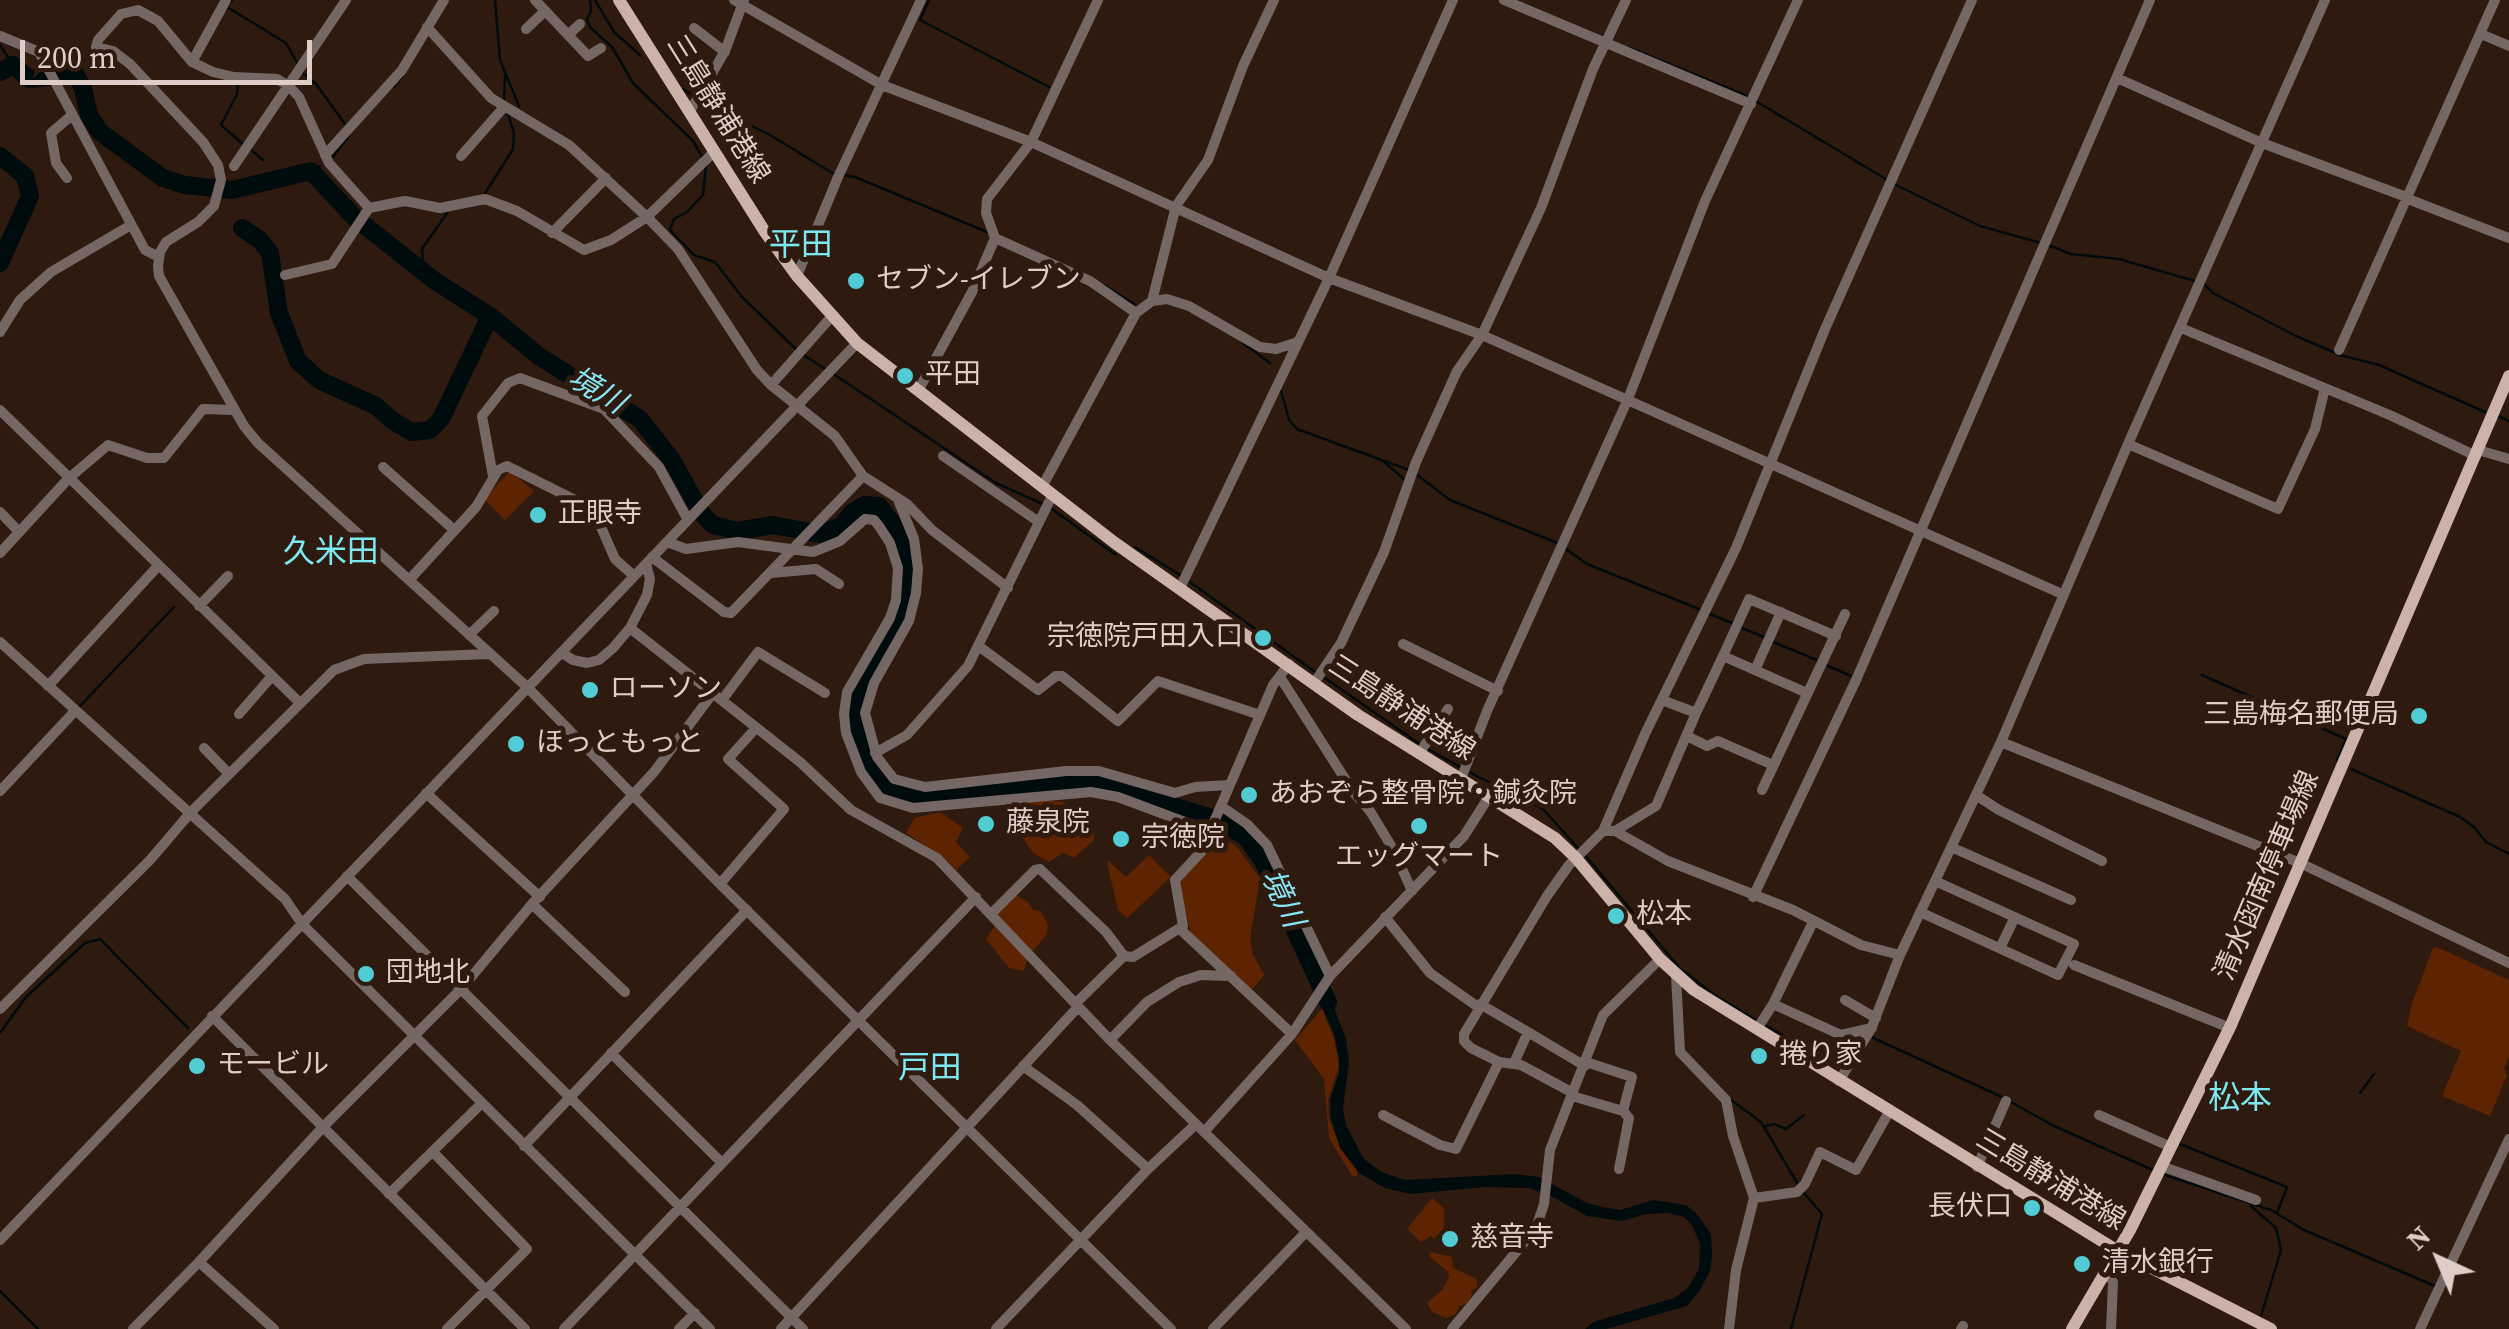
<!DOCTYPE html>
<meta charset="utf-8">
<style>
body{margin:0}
#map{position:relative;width:2509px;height:1329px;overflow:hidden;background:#2f1a0f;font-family:"Source Serif 4",serif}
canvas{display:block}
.north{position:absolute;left:2389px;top:1209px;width:100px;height:100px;-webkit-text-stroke:8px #2f1a0f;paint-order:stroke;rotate:316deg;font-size:28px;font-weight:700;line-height:40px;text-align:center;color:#decec7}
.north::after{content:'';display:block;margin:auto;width:35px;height:45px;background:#decec7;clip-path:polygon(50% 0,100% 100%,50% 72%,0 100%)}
.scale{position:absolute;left:20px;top:40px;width:292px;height:45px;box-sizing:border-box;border:5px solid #decec7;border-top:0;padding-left:12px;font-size:30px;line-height:35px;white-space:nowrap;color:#decec7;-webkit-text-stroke:8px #2f1a0f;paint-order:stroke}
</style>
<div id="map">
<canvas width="2509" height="1329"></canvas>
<div class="north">N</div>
<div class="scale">200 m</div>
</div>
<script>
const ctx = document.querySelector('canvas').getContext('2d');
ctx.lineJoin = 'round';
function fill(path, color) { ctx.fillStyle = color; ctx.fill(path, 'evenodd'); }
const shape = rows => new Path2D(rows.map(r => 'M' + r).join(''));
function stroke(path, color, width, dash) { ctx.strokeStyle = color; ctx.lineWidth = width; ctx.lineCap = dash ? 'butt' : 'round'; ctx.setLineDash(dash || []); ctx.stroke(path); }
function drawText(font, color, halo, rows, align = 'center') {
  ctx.font = font + ' "Source Serif 4","Noto Sans JP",serif'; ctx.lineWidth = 10; ctx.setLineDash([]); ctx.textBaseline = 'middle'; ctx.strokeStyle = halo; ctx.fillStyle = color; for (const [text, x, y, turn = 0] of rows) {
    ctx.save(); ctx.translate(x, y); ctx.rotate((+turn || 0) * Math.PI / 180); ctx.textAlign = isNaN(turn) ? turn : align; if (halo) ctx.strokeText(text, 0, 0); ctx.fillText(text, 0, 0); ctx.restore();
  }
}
fill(shape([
 [510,471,534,491,505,520,484,499],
 [1045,800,1063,802,1079,810,1093,829,1094,840,1074,858,1063,853,1049,862,1033,853,1023,838,1017,813,1022,802],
 [940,812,963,828,956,842,970,857,956,870,945,858,906,833,914,818],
 [1217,835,1235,845,1260,878,1250,939,1253,954,1264,975,1250,992,1191,933,1178,886,1212,836],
 [1149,855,1171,877,1127,918,1118,910,1107,863,1109,861,1126,877],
 [1016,895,1028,902,1033,910,1041,911,1048,925,1047,934,1028,957,1024,971,1009,968,986,939,994,927,996,914],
 [2437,947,2509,980,2509,1056,2504,1069,2507,1075,2490,1116,2442,1096,2461,1051,2407,1026,2412,1003,2433,948],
 [1322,1009,1334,1038,1339,1065,1328,1100,1329,1119,1339,1144,1357,1170,1357,1176,1352,1176,1329,1138,1324,1079,1295,1040],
 [1432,1198,1444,1208,1444,1228,1434,1239,1431,1236,1421,1242,1407,1229],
 [1431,1252,1452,1257,1453,1268,1477,1279,1477,1288,1471,1290,1472,1296,1466,1304,1459,1306,1456,1314,1446,1318,1432,1312,1427,1303,1442,1290,1449,1277,1448,1272,1429,1256]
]), '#5e2300');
fill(shape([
 [1325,984,1346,1039,1349,1062,1343,1108,1346,1125,1363,1158,1381,1172,1405,1180,1514,1174,1539,1177,1587,1203,1602,1207,1620,1210,1653,1200,1686,1205,1697,1214,1711,1234,1712,1256,1710,1271,1700,1290,1687,1306,1606,1329,1585,1329,1593,1322,1674,1298,1688,1288,1699,1269,1700,1244,1692,1225,1684,1217,1668,1213,1646,1214,1622,1221,1587,1216,1547,1194,1528,1188,1486,1187,1410,1194,1385,1188,1359,1173,1340,1148,1331,1119,1330,1100,1339,1073,1339,1058,1334,1034,1317,995]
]), '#000b0e');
stroke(shape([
 [232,0,227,7,286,43,299,66],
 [495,0,500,60,519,106],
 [590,0,591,12,587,19,590,27,612,47,633,83,693,141,703,158],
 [595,0,614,32,640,55],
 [929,0,920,20,1049,87],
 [0,45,13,65],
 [1630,48,1747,96],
 [303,73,316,84,345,124],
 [238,83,237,94,221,125,244,145],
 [394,87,402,77],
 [683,89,694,96],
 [1754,100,1889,181],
 [701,101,770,135,834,174],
 [504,103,505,75],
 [250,149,263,160],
 [332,158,349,136],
 [706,165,703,195,687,212,674,219,670,230,694,255,715,262,742,297,796,349],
 [267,173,270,183],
 [314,173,320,166],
 [841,175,855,177,987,232],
 [1896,185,1980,226,2041,243],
 [484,195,513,149,514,133,507,111],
 [2048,245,2071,254,2119,259,2195,281],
 [423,259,422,249,447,213],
 [2203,283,2213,293,2296,336,2340,355,2379,365,2485,412],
 [1104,285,1134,304],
 [1243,343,1270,363],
 [802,354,825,369],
 [832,373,996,483,1045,505],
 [1281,391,1289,420,1297,429,1409,470],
 [2498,416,2509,421],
 [1382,460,1406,481],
 [1416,474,1450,500,1560,544],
 [1052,509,1116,555],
 [1135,547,1180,575],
 [1566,549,1587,564,1699,609],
 [1187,580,1318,674],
 [1707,613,1732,623],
 [1739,627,1764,637],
 [1771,641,1819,661],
 [1826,665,1851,676],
 [2202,675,2346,739,2337,760],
 [1325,678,1421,745],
 [80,706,174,607],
 [1428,749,1460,767],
 [2351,769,2460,817,2474,827,2486,842,2509,854],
 [1467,771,1543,809,1578,848],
 [1584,854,1683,972],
 [1684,971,1713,994,1756,1020],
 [1763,1024,1809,1049],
 [0,1033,26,997,85,943,100,939,188,1028],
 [1869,1036,2002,1097],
 [1837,1048,1852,1037],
 [2360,1093,2374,1074],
 [1731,1100,1761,1122,1799,1186],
 [2009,1101,2054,1126,2155,1171],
 [1766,1126,1774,1124,1786,1129,1804,1115],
 [2180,1144,2287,1187,2277,1213],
 [2162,1174,2271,1210,2304,1230,2435,1286],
 [2251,1206,2276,1228,2281,1250,2261,1316],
 [0,1291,38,1329],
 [1791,1329,1822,1214,1804,1193]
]), '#000b0e', 2.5);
stroke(shape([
 [0,72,13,65,29,79,75,74,83,88,89,115,100,132,163,178,185,185,232,190,311,171,354,217,435,281,490,316,540,357,640,419,672,460,702,514,713,525,737,531,773,525,820,534,841,526,853,512,865,505,879,506,891,521,905,546,909,591,903,615,860,688,855,702,854,721,871,771,899,794,912,798,1098,782,1218,820,1246,837,1263,861,1328,1002],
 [0,156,25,176,30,196,0,263],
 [242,228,260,240,270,253,279,313,298,361,319,380,376,406,393,421,412,432,430,430,441,419,490,316]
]), '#000b0e', 18);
stroke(shape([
 [535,0,588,56,601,48],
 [734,0,882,85,1031,142,1329,278,1482,335,2062,594],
 [1504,0,1751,104],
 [427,27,491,98,569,145,647,217,678,249,757,370,771,385,835,436,863,476,907,504,932,530,1008,588],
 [694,28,725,52],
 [526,29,545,11],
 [2481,34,2509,46],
 [568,35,580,24],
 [0,36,39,52,145,250,159,257],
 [192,62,226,0],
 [2117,78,2262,143,2409,198],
 [690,111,725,51,744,0],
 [714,152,647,217,611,240,584,250,517,211,485,199,440,208,405,201,369,208,329,163,299,97,289,86,277,79,234,77,213,72,192,62,158,21,138,10,121,14,98,40,96,47,113,51,130,64,203,142,218,165,221,180,214,206,198,222,166,242,160,252,158,266,159,276,244,426,258,443,527,687,720,884,1171,1329],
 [325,155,402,70,444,0],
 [461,156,504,107],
 [234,166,346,0],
 [67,178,56,163,51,133,72,115],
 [2408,199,2509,238],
 [552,233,606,178],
 [995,238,1090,281,1136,313],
 [285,275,332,264,369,208],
 [797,276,838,177,921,0],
 [1152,301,1176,206,1208,160,1243,66,1274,0],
 [2181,328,2392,416,2476,456],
 [0,332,20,300,51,272,131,225],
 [2339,350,2495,0],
 [771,385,832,316],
 [918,391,972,292,995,238,986,213,987,199,1031,142,1098,0],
 [0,410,300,703],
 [2128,444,2278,509,2315,429,2325,388],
 [2478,450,2509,459],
 [943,456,1039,522],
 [383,467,453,529],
 [493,476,482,416,508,383,520,378,604,409,659,467,688,520],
 [1042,487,1136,313,1152,301,1167,299,1189,306,1260,347,1276,349,1298,342],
 [899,502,914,539,918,569,916,593,909,621,874,683,865,713,877,757,894,779,925,787,1066,771,1099,771,1175,793,1195,787,1229,785],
 [0,512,19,532],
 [667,542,686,549,738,542,813,552,840,541,865,519,874,520,879,526,890,543,898,568,896,600,890,618,847,692,844,714,846,733,861,772,880,798,913,808,1091,792,1118,797,1209,831],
 [0,553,68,479,108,445,147,458,164,458,203,409,234,410],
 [652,557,724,612,731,613,863,476],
 [771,573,816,569,839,584],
 [410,579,476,507,498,470,507,466,587,506,601,527,615,559,634,576],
 [1180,588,1329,278,1453,0],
 [199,606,228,576],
 [630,628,800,762,851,810,937,858,1110,1040,1406,1329],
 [469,635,494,611],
 [0,642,285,899,302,924,710,1329],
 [1403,644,1498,691],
 [980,647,1038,690,1056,676,1062,676,1118,721,1158,681,1260,715],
 [562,653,573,660,587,663,599,660,613,648,630,628,647,595,650,579,646,564],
 [1723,656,1749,599,1836,636],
 [1755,670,1781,612],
 [1280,677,1354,793,1370,811,1393,849,1412,891],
 [1314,683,1341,643,1384,552,1416,462,1457,371,1482,335,1541,208,1593,69,1626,0],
 [48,686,158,566],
 [722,700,758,652,825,693],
 [1662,700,1696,713,1723,656,1807,693],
 [239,714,272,676],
 [1687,736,1707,746,1718,741,1773,765],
 [2001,742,2300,863,2509,963],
 [204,748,229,774],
 [875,753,907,735,968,666,1052,496],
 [1419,754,1448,709],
 [1461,779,1487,711,1628,399,1705,201,1798,0],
 [1762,790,1845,614],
 [0,791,75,711],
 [426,793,540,897],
 [1976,795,1999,810,2102,861],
 [1221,806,1247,824,1267,845,1330,976],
 [1603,831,1615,831,1668,861,1793,910,1861,945,1900,955],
 [1615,831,1656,806,1696,713],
 [1951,847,2071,900],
 [347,876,803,1329],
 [720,884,784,809,728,759,756,728],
 [1753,897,1857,678,2150,0],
 [532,904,625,992],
 [1920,912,2058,975,2074,944,1935,881],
 [991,914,1035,870,1040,869,1106,932,1124,956],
 [1385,917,1430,973,1478,1007],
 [1180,929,1292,1034],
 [2000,948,2015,917],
 [2074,965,2230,1028],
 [1676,976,1680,1052,1726,1100,1733,1136,1754,1198,1736,1270,1729,1329],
 [1845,1000,1876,1018],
 [1076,1003,1124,956,1133,957,1183,926,1175,880,1201,852,1273,685,1289,664],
 [1480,1004,1528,1032,1514,1063],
 [1773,1004,1841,1035,1872,1028],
 [0,1009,150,860,191,812,334,670,364,659,489,654],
 [212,1016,525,1329],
 [1757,1029,1773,1004,1813,922],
 [1528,1032,1585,1066],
 [1110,1040,1147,1002,1179,982,1201,975,1231,976],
 [611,1053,722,1163],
 [1586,1062,1632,1077,1623,1111],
 [1023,1066,1077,1105,1148,1169],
 [1839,1081,1871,1029,1900,955,2001,742,2128,444,2325,0],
 [1573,1093,1521,1065,1499,1062,1471,1048,1464,1041,1464,1034,1547,896,1569,865,1603,831,1645,734,1736,548,1825,329,1972,0],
 [1572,1096,1623,1111,1629,1118,1619,1169],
 [1383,1115,1440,1145,1456,1149,1499,1062],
 [2099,1115,2171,1147],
 [1204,1132,1292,1034,1330,976,1464,836,1490,795],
 [524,1146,747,910],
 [433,1152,527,1249,447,1329],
 [2161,1166,2256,1200],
 [1977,1167,2006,1101],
 [389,1194,482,1103],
 [1754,1198,1797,1192,1805,1184,1820,1152,1856,1170,1889,1112],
 [0,1240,857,343],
 [199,1262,274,1329],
 [2107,1272,2113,1282,2111,1329],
 [133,1329,199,1262,322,1128,462,988,532,904,654,772,713,693],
 [564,1329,976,897],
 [679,1329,695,1313],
 [781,1329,1078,1007],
 [996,1329,1148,1169,1196,1124],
 [1213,1329,1306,1232],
 [1452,1329,1536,1228,1544,1204,1550,1150,1603,1015,1660,959],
 [1961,1329,1963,1326],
 [2420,1329,2509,1139]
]), '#756864', 10);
stroke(shape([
 [619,0,765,232,797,276,857,343,1115,543,1358,715,1555,838,1576,858,1660,959,1694,990,2118,1251,2271,1329],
 [2072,1329,2130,1230,2231,1025,2509,376]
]), '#cdb2a9', 12);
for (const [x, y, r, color] of [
 [856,281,10,"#51ccd4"],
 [905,376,10,"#51ccd4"],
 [538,515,10,"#51ccd4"],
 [1263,638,10,"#51ccd4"],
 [590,690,10,"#51ccd4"],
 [2419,716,10,"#51ccd4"],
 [516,744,10,"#51ccd4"],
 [1249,795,10,"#51ccd4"],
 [986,824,10,"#51ccd4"],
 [1419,826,10,"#51ccd4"],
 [1121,839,10,"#51ccd4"],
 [1616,916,10,"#51ccd4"],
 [366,974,10,"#51ccd4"],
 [1759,1056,10,"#51ccd4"],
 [197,1066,10,"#51ccd4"],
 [2032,1208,10,"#51ccd4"],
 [1450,1239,10,"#51ccd4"],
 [2082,1264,10,"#51ccd4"]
]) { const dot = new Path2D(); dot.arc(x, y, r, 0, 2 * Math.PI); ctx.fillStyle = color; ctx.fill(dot); stroke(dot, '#2f1a0f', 4); }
drawText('28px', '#decec7', '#2f1a0f', [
 ["三島静浦港線",717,110,58],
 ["三島静浦港線",1401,709,33],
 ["清水函南停車場線",2268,876,-67],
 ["三島静浦港線",2050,1181,31]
]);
drawText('28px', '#decec7', '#2f1a0f', [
 ["セブン-イレブン",876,281],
 ["平田",925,376],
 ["正眼寺",558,515],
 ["宗徳院戸田入口",1243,638,"right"],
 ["ローソン",610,690],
 ["三島梅名郵便局",2399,716,"right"],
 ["ほっともっと",536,744],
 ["あおぞら整骨院・鍼灸院",1269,795],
 ["藤泉院",1006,824],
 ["宗徳院",1141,839],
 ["エッグマート",1419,858,"center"],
 ["松本",1636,916],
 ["団地北",386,974],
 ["捲り家",1779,1056],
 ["モービル",217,1066],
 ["長伏口",2012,1208,"right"],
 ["慈音寺",1470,1239],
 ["清水銀行",2102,1264]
], 'left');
drawText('italic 30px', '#88e5f5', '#2f1a0f', [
 ["境川",596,392,31],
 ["境川",1281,899,65]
]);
drawText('32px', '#7ce8ef', '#2f1a0f', [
 ["平田",801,247],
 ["久米田",331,554],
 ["戸田",930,1070],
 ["松本",2240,1100]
]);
</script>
